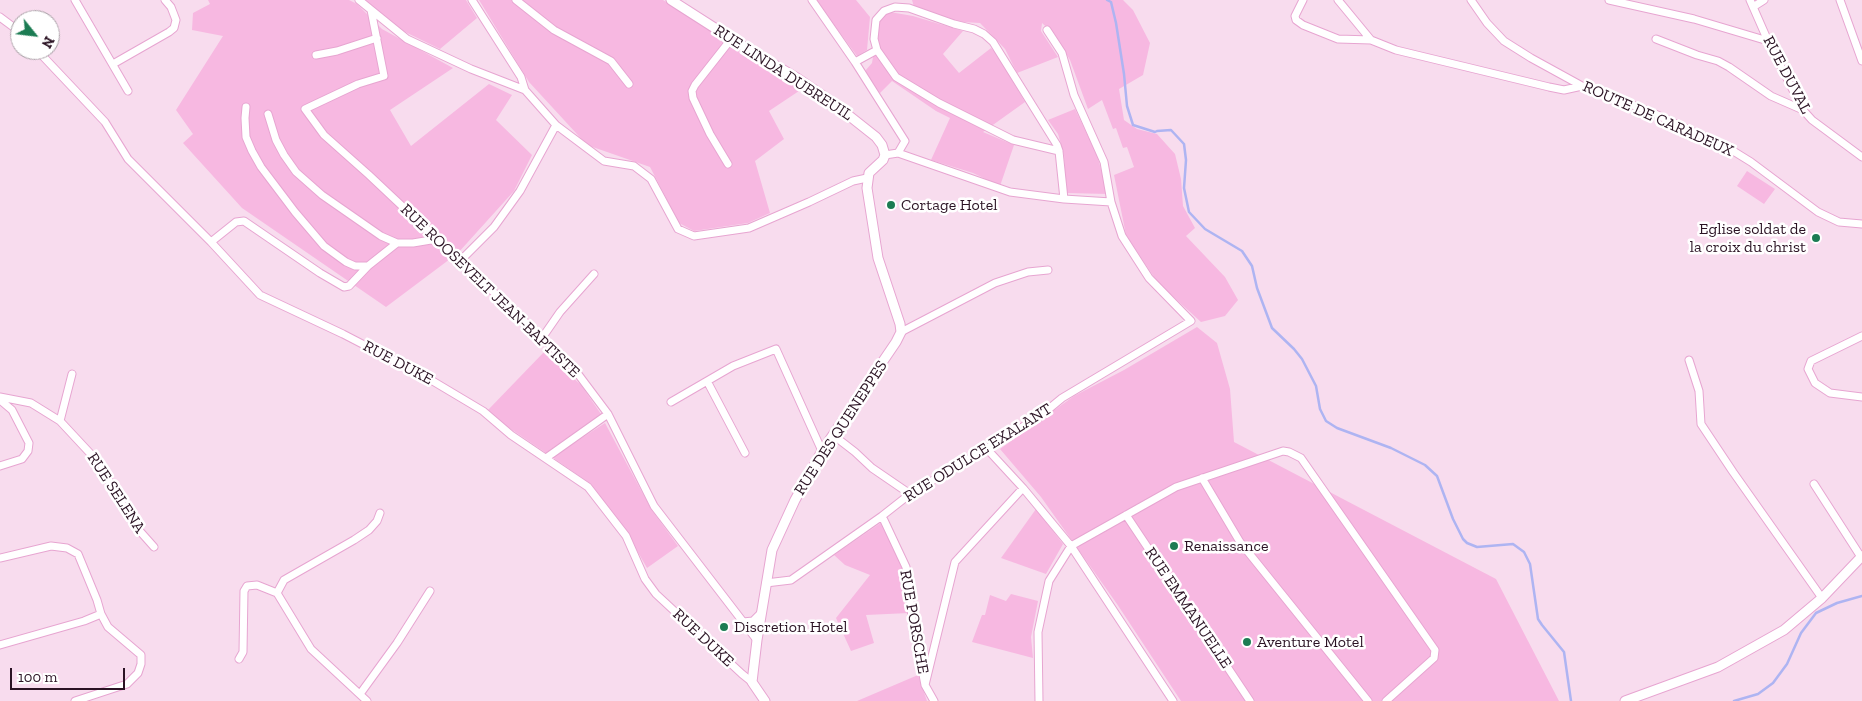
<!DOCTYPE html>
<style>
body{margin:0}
#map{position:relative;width:1862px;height:701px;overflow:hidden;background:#f8dcee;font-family:"Zilla Slab",serif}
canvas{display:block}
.north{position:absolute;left:10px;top:10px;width:50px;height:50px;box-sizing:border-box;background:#fff;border:1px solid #aaa1a7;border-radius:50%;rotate:119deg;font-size:14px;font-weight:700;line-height:20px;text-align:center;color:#2b1324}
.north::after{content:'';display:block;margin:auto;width:18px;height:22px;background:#1c7c53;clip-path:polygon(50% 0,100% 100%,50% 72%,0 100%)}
.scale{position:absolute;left:10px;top:668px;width:115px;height:22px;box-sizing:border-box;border:2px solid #2b1324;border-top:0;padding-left:6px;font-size:15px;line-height:18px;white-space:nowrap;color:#2b1324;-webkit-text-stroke:4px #fff;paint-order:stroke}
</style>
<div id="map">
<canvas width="1862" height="701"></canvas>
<div class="north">N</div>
<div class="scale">100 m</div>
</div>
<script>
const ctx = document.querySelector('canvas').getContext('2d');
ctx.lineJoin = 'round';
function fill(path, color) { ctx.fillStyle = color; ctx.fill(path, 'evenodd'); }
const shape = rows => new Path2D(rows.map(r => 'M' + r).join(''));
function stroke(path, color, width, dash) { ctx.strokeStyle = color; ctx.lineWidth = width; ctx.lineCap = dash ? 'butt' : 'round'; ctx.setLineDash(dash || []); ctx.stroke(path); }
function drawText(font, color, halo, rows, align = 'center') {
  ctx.font = font + ' "Zilla Slab",serif'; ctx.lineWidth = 5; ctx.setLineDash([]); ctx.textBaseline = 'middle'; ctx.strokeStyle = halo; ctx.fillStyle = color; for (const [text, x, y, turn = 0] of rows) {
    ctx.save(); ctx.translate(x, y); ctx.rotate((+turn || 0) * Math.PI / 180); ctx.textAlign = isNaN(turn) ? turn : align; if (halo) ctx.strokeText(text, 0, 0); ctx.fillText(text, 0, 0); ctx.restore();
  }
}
fill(shape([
 [208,0,349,0,357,4,382,29,453,68,390,110,411,146,489,84,512,95,496,120,532,155,514,191,458,253,386,307,242,208,183,143,193,134,176,110,223,36,192,30,193,13,210,4],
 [364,0,466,0,477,18,440,49,399,29],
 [479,0,663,0,802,89,769,111,784,139,755,161,770,213,748,223,694,231,679,223,650,167,587,145,529,82],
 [816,0,856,0,870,17,867,50,857,56],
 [912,0,1123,0,1133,10,1150,43,1143,75,1119,89,1124,120,1137,129,1157,134,1175,154,1181,179,1183,206,1195,228,1186,236,1225,277,1238,300,1225,316,1201,322,1158,283,1126,235,1114,175,1134,167,1127,147,1123,148,1116,128,1113,129,1102,100,1088,109,1070,60,1054,34,1042,23,1041,31,1058,57,1017,73,1005,49,980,23,946,21,914,7],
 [884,11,913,16,963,31,943,54,959,73,991,48,996,53,1025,102,983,132,1014,145,1000,186,973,173,931,160,950,118,936,111,892,81,880,93,865,71,872,63,874,51,875,20],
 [1075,109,1097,155,1108,194,1066,193,1064,155,1058,134,1048,120],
 [1747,171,1775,189,1764,204,1737,186],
 [1197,327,1217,343,1230,389,1234,442,1496,579,1559,701,1181,701,1117,604,1041,497,1000,449,1074,396,1124,370],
 [544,352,581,385,601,414,546,453,502,423,488,410],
 [605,423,651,509,678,546,647,568,628,535,591,484,552,457],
 [1036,509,1063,544,1046,574,1001,558],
 [882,522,902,567,909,613,866,615,874,643,851,651,836,618,870,575,845,565,834,555],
 [1011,594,1038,601,1031,637,1033,658,972,642,982,615,985,615,990,595,1006,601],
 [918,675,927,701,857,701]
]), '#f7b8e1');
stroke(shape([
 [1107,0,1111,2,1116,23,1124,74,1127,106,1133,125,1155,132,1157,131,1171,130,1184,144,1186,160,1184,188,1189,212,1205,229,1242,251,1252,266,1257,288,1272,328,1294,349,1302,359,1316,386,1320,409,1326,421,1337,428,1391,448,1425,465,1437,476,1453,519,1463,539,1467,543,1477,547,1513,544,1524,552,1530,564,1538,619,1542,625,1564,652,1571,701],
 [1734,701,1758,694,1773,683,1787,664,1801,633,1816,613,1837,603,1862,596]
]), '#aeb4f2', 2.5);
const minor = shape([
 [75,0,128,91],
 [359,0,407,39,471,69,525,90,556,125,604,161,634,166,651,179,678,229,694,236,749,228,809,202,853,181,867,178],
 [472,0,521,77,525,90],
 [516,0,554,30,611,61,629,84],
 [812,0,855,62,905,141,898,153,885,155],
 [1303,0,1295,16,1296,20,1303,25,1338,39,1371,40,1396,50,1549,87,1564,90,1582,86],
 [1338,0,1371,40],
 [1471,0,1487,23,1504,41,1531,58,1582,86,1651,112,1730,149,1751,162,1818,212,1839,222,1862,224],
 [1609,0,1694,19,1768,41],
 [1750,0,1768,41,1803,110,1812,120,1862,157],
 [1840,0,1862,61],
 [1753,7,1764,0],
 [371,10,384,76,358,84,305,109,324,135,369,175,572,366,608,414,654,506,757,640],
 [0,17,20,32],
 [1656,39,1697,55,1718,61,1729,67,1771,96,1803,110],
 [37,50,105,122,128,159,211,242,260,295,343,334,426,377,483,411,511,435,588,487,626,536,645,579,656,594,742,674,752,682],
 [316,55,337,51,377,38],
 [855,62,877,50],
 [113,64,169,32,174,28,176,20,171,7,165,0],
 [246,107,245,118,246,137,252,151,261,167,295,212,324,246,346,262,355,266,368,266,397,243],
 [268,114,276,140,284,155,296,172,322,195,381,236,397,243,413,243,437,239],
 [1059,151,1013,140,939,103,896,77,877,50,874,39,876,20,884,11,895,7,909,8,954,24,974,29,984,34,993,42,1057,145,1059,151,1064,199],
 [898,153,1010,192,1064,199,1111,202],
 [728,164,710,134,693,98,692,91,695,85,732,38],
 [211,242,236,222,244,221,320,273,344,287,349,286,368,266],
 [460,261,494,227,520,191,556,125],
 [901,332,995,283,1028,272,1048,270],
 [1862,336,1811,361,1808,369,1815,383,1830,393,1862,397],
 [542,338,560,312,594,274],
 [1689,360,1699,391,1701,424,1733,472,1822,598],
 [707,381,745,453],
 [0,397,31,403,60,421,101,465,115,492,138,529,154,547],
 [0,400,12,410,29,443,28,451,22,459,0,466],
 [671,402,733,366,776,349,822,451],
 [60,421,72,374],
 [833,435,855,452,872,468,910,494],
 [987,449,1023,488,1071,546,1173,701],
 [546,458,608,414],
 [1202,478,1240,542,1368,701],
 [1814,484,1861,557],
 [1126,515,1250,701],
 [882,516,906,567,912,618,925,685,934,701],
 [0,558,51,546,67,548,78,554,97,600,101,614,108,627,141,655,141,664,138,673,127,684,75,701],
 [766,583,791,580,882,516,910,494,1039,417,1062,398,1191,321,1149,278,1122,236,1111,202,1104,162,1074,95,1062,53,1047,30],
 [743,622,753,621,761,613],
 [0,645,84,621,101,614],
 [239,659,243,652,244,591,247,586,257,585,277,593],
 [925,685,955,562,1023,488],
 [360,694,397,643,430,591],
 [367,701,311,649,277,593,284,580,354,540,369,530,377,521,380,513],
 [1039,701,1038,632,1049,581,1071,546,1176,487,1283,451,1289,452,1301,458,1435,650,1434,658,1386,701]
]);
const tertiary = shape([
 [671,0,746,48,797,78,828,99,876,137,882,145,885,155,883,160,869,173,867,188,878,258,900,324,901,332,896,342,822,451,795,500,772,550,757,640,752,682,765,701],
 [1625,701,1718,667,1784,630,1822,598,1862,556]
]);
stroke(minor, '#e7a5d1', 9);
stroke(tertiary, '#e7a5d1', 11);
stroke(minor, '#fff', 7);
stroke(tertiary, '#fff', 9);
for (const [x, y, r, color] of [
 [891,205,5,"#1c7c53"],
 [1816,238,5,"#1c7c53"],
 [1174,546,5,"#1c7c53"],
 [724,627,5,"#1c7c53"],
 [1247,642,5,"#1c7c53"]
]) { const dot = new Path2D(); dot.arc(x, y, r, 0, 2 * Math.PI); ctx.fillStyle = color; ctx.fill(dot); stroke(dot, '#fff', 2); }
drawText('16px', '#2b1324', '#fff', [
 ["RUE LINDA DUBREUIL",783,73,33],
 ["RUE DUVAL",1787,75,62],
 ["ROUTE DE CARADEUX",1658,119,24],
 ["RUE ROOSEVELT JEAN-BAPTISTE",490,291,44],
 ["RUE DUKE",398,363,28],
 ["RUE DES QUENEPPES",841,428,-57],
 ["RUE ODULCE EXALANT",978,453,-32],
 ["RUE SELENA",116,493,57],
 ["RUE EMMANUELLE",1188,608,56],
 ["RUE PORSCHE",914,622,80],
 ["RUE DUKE",703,638,43]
]);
drawText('16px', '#2b1324', '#fff', [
 ["Cortage Hotel",901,205],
 ["Eglise soldat de",1806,229,"right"],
 ["la croix du christ",1806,247,"right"],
 ["Renaissance",1184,546],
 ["Discretion Hotel",734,627],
 ["Aventure Motel",1257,642]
], 'left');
</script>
